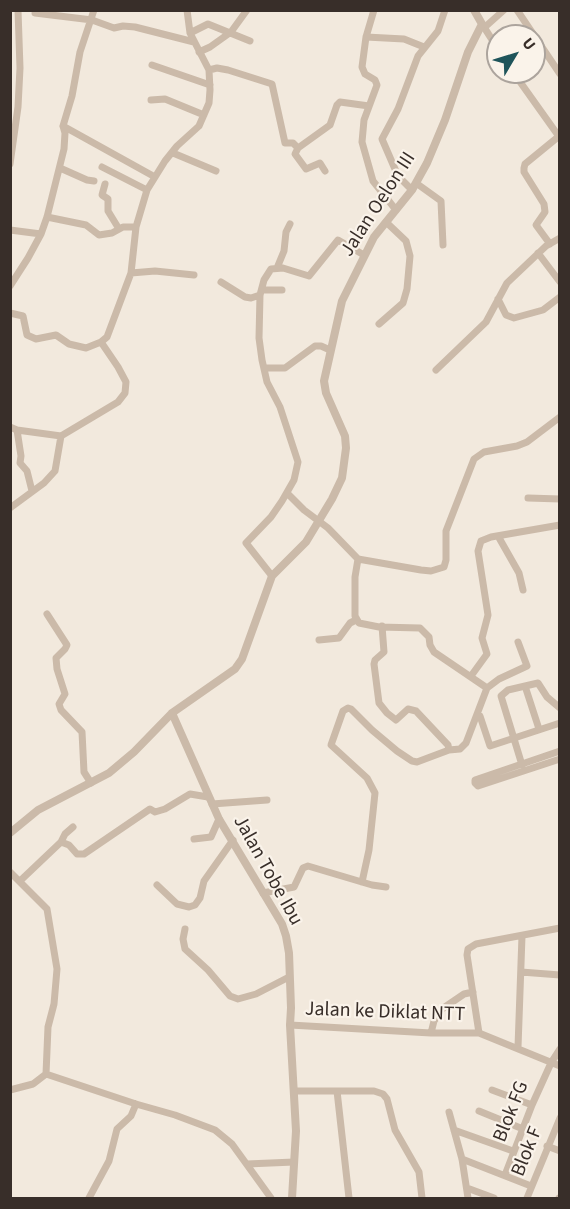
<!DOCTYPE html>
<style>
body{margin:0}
#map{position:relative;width:570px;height:1209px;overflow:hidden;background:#f2e9dd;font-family:"Source Sans 3",sans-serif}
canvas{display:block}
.frame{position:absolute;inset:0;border:12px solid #382e29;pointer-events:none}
.north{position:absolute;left:486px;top:24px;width:60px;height:60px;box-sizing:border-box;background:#faf3ea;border:2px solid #aca49d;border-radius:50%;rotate:52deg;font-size:16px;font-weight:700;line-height:24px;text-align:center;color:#382e29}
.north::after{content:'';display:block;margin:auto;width:21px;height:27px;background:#1e545a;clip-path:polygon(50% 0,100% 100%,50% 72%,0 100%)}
</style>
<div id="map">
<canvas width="570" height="1209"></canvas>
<div class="frame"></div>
<div class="north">U</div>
</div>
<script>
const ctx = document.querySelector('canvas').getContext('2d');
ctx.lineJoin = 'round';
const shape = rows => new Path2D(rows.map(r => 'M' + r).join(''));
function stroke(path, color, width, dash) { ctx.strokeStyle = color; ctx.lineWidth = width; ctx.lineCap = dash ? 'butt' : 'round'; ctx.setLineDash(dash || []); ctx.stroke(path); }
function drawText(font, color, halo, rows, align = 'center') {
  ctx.font = font + ' "Source Sans 3",sans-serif'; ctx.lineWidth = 4.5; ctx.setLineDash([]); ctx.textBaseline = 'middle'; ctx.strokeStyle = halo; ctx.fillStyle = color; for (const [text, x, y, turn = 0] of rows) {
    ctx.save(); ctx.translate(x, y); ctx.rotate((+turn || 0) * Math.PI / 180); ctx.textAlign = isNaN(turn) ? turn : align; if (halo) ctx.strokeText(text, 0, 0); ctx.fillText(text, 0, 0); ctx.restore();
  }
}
stroke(shape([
 [374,10,366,37,362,67,365,74,375,80,377,85,364,120,362,142,373,181,396,210],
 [517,10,560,74],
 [35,13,92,20,114,28,123,26,135,27,194,42],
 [482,24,498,49],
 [485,27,504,10],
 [190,33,208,24,250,41],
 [366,37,404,39,424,47],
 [199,52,210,47,231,32,247,10],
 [152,65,210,85],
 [209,70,217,68,228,70,272,84,285,143,293,143,298,148,330,125,337,105,340,102,369,106],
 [513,72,560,138],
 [151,100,165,99,204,115],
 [63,126,155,177],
 [298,148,295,154,306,169,320,163,325,171],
 [173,153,216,171],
 [10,164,18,107,20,68,18,10],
 [102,167,147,190],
 [60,168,87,180,94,181],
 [416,183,441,201,443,245],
 [105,184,102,195,108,199,108,211,119,229],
 [412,190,398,176,382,139,398,109,418,56,438,31,445,10],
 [47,217,86,225,99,235,112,233,123,227,136,227],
 [10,230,41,234],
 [550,244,536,225,545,212,544,204,524,172,524,168,525,164,558,137],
 [538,253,560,282],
 [277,268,284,251,286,232,290,224],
 [131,273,155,271,194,275],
 [221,282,245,297,251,298,260,295],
 [10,286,28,258,41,234,47,217,64,149,65,133,63,126,72,96,80,52,94,10],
 [262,290,282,290],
 [498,299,506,315,514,318,543,310,560,297],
 [10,313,23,316,27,335,36,339,56,335,69,344,86,348,101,342,107,337,131,273,136,227,147,190,165,161,177,146,199,126,209,103,210,90,209,70,190,33,187,10],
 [379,324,403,303,407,289,410,256,406,241,386,222],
 [264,368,285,368,315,346,321,346,330,350],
 [436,370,486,322,507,283,546,246,560,238],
 [10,427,17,430,61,436,118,402,125,393,126,382,118,367,101,342],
 [17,430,21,456,20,463,27,471,32,491],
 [287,493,304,510,328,528,358,559,355,577,355,616,359,623,379,627,420,628,429,637,430,645,434,652,487,688],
 [528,498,560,499],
 [10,508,44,483,55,471,61,436],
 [498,536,519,573,523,590],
 [358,559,421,570,431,571,444,567,446,560,446,531,474,459,484,452,517,446,527,442,560,417],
 [272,576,246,543,271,517,282,501,294,480,298,462,280,407,267,382,262,360,259,338,260,295,264,280,271,269,283,268,309,276,338,240,364,255],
 [47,614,67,645,65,649,56,658,57,669,65,694,59,704,61,710,82,732,84,772,91,783],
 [382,626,384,652,375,660,374,664,379,703,387,713,396,720,408,709,416,711,448,745,449,750],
 [319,640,339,638,350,623,356,620],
 [471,676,487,654,482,638,488,615,478,551,481,541,491,537,560,525],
 [525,686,539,729],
 [480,716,490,746,560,723],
 [560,751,475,780,475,783,478,786,560,759],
 [522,765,501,696,508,690,538,683,547,697,560,708],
 [212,804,267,800],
 [194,839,211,837,219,819],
 [61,842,65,834,73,827],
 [10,872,47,909,57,969,54,1004,48,1027,46,1074,33,1084,10,1090],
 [21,880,61,842,69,845,77,854,84,854,150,809,155,812,165,809,190,794,208,797],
 [362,882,369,850,375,793,367,778,331,745,343,711,348,708,351,709,372,730,397,751,412,761,417,762,449,750,460,749,466,743,487,688,499,679,527,666,518,642],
 [157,885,177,904,189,907,195,905,200,898,204,881,233,840],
 [263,893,294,887,303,868,308,866,372,885,386,887],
 [185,929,183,939,185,949,208,970,230,996,238,999,256,994,289,977],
 [521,972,560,975],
 [290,1025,431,1033,479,1033,560,1066],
 [431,1033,434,1021,442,1009,464,994,473,992],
 [479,1033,467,955,468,949,476,944,560,928],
 [518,1047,522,936],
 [46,1074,136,1104,175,1115,215,1130,232,1144,271,1198],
 [492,1090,532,1105],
 [294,1091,374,1091,383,1094,387,1099,395,1130,419,1172,422,1198],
 [337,1091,349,1198],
 [479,1111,523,1129],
 [449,1112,462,1159,468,1198],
 [454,1130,513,1151],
 [547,1146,560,1151],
 [462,1159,531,1186],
 [247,1164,294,1162],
 [505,1175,532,1105,551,1063,560,1049],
 [467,1188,494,1198],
 [89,1198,109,1161,117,1129,131,1116,136,1104],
 [527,1198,560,1118],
 [559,1198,560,1198]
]), '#cbbaa9', 7);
stroke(shape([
 [172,713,219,819,282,924,286,936,289,953,291,1008,290,1025,296,1131,292,1198],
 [10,833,38,810,109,773,134,752,172,713,235,669,242,659,272,576,306,542,332,499,342,478,346,448,345,436,326,393,324,381,342,301,374,237,412,190,427,163,445,120,468,52,482,24,474,10]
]), '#cbbaa9', 8);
drawText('20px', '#382e29', '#faf3ea', [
 ["Jalan Oelon III",379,205,-57],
 ["Jalan Tobe Ibu",267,871,61],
 ["Jalan ke Diklat NTT",385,1013,2],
 ["Blok FG",512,1112,-68],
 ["Blok F",528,1152,-68]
]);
</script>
